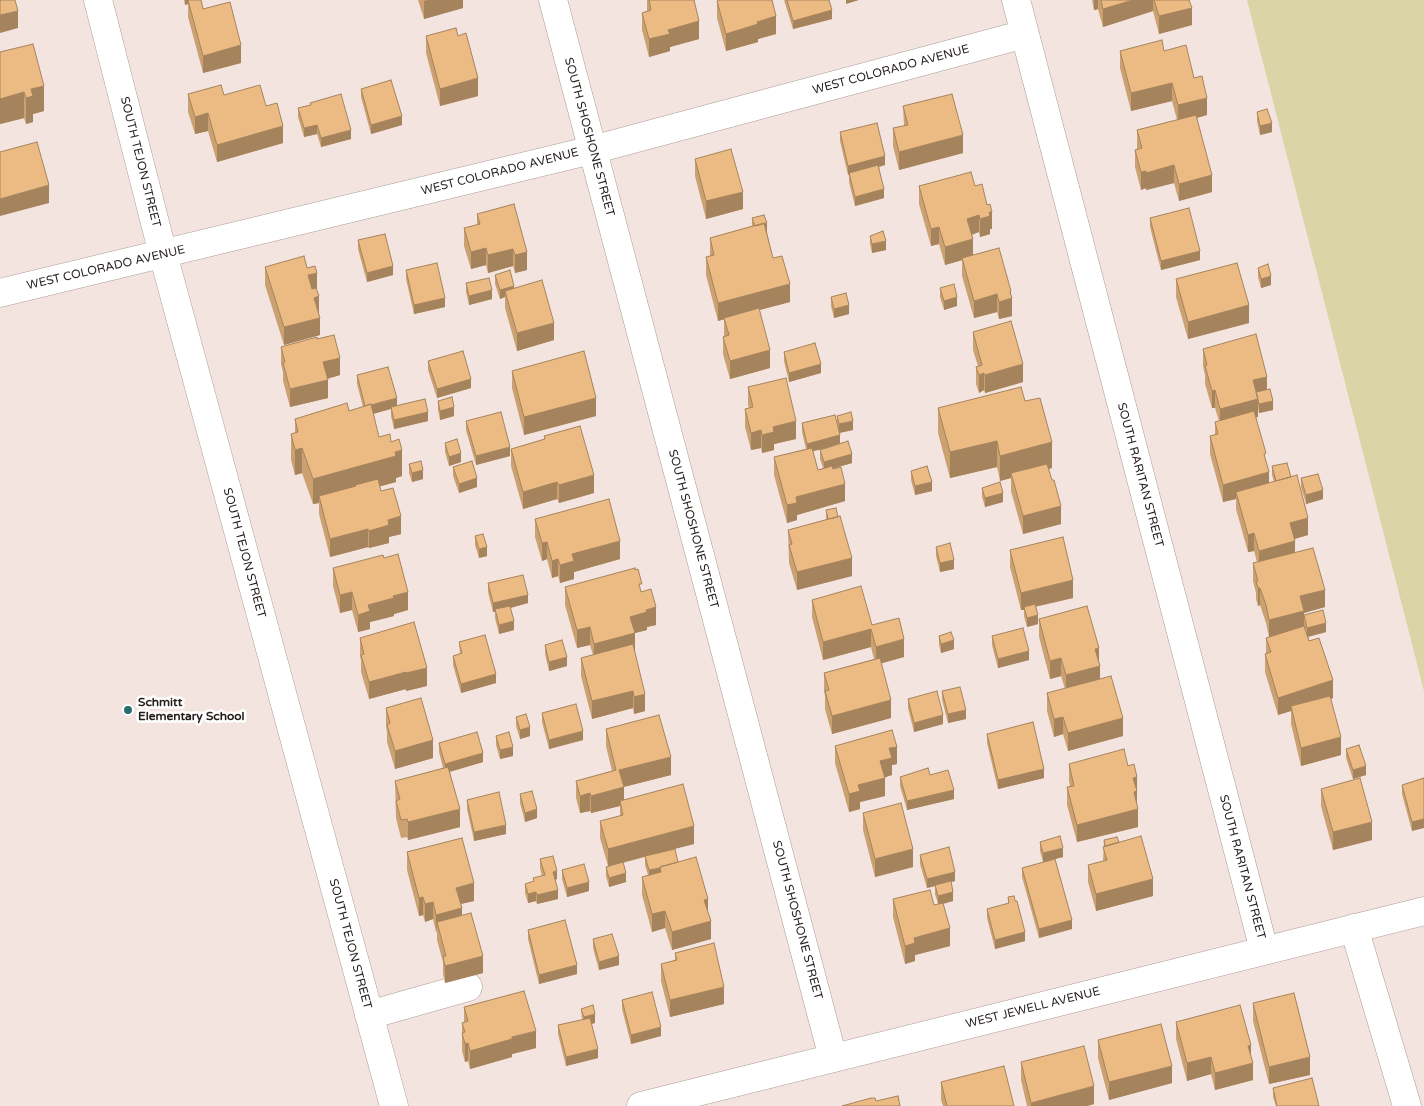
<!DOCTYPE html>
<style>
body{margin:0}
canvas{display:block;background:#f4e4e0}
</style>
<canvas width="1424" height="1106"></canvas>
<script>
const ctx = document.querySelector('canvas').getContext('2d');
ctx.lineJoin = 'round';
function fill(path, color) { ctx.fillStyle = color; ctx.fill(path, 'evenodd'); }
const shape = rows => new Path2D(rows.map(r => 'M' + r).join(''));
function stroke(path, color, width, dash) { ctx.strokeStyle = color; ctx.lineWidth = width; ctx.lineCap = dash ? 'butt' : 'round'; ctx.setLineDash(dash || []); ctx.stroke(path); }
function drawText(font, color, halo, rows, align = 'center') {
  ctx.font = font + ' "Varela Round",sans-serif'; ctx.lineWidth = 5; ctx.setLineDash([]); ctx.textBaseline = 'middle'; ctx.strokeStyle = halo; ctx.fillStyle = color; for (const [text, x, y, turn = 0] of rows) {
    ctx.save(); ctx.translate(x, y); ctx.rotate((+turn || 0) * Math.PI / 180); ctx.textAlign = isNaN(turn) ? turn : align; if (halo) ctx.strokeText(text, 0, 0); ctx.fillText(text, 0, 0); ctx.restore();
  }
}
fill(shape([
 [1247,0,1424,0,1424,691]
]), '#dad4a6');
const minor = shape([
 [98,0,163,254,394,1106],
 [553,0,833,1058],
 [1016,0,1264,950],
 [0,293,592,150,1025,34],
 [1354,928,1407,1106],
 [369,1015,468,987],
 [641,1106,1424,911]
]);
stroke(minor, '#ab9d98', 29);
stroke(minor, '#fff', 28);
fill(shape([
 [184,0,203,0,201,0,203,9,241,63,203,73,188,17,188,4,185,5],
 [418,0,463,0,463,8,424,19],
 [647,0,694,0,699,39,670,47,670,51,649,57,642,30,642,13,647,11],
 [784,0,829,0,832,19,793,29],
 [1092,0,1189,0,1192,25,1159,34,1153,11,1103,27,1098,9,1094,10],
 [717,1,776,34,758,39,758,42,726,51,717,18],
 [426,36,478,96,440,106,426,53],
 [1120,51,1164,51,1194,78,1207,115,1197,118,1212,192,1179,201,1174,183,1146,190,1146,188,1141,190,1135,167,1135,150,1137,149,1137,130,1177,120,1172,101,1131,111,1120,68],
 [0,52,44,111,33,114,33,122,26,124,24,118,0,124,0,130],
 [361,89,402,125,371,134,361,97],
 [188,94,224,95,266,106,283,143,217,162,208,131,195,134,188,112],
 [310,103,351,139,321,147,317,134,304,137,298,117,298,108,310,105],
 [903,106,963,153,899,170,893,146,893,128,904,126],
 [1257,112,1272,132,1260,135,1257,121],
 [840,132,885,165,879,167,884,198,855,206,849,182,849,174,848,175,840,141],
 [695,159,743,209,706,219,695,176],
 [919,186,975,186,987,205,992,229,990,229,990,234,980,237,979,232,972,235,973,255,1011,295,1012,316,999,319,997,312,974,318,962,276,962,260,945,265,939,244,931,246,919,204],
 [514,204,527,270,515,273,513,266,488,273,486,265,471,269,464,246,464,228,477,225,477,214],
 [752,218,767,232,773,258,790,302,759,310,770,368,730,379,723,354,723,337,724,336,724,319,718,321,706,275,706,257,710,256,710,238,752,226],
 [1150,218,1200,260,1161,270,1150,227],
 [870,236,886,250,872,253,870,244],
 [358,240,393,275,367,282,358,249],
 [265,267,307,268,317,290,320,335,284,345,265,285],
 [1258,268,1271,285,1261,288,1258,277],
 [406,270,445,307,414,314,406,279],
 [495,275,514,288,554,340,517,351,505,308,505,297,500,299,495,284],
 [1176,279,1249,323,1188,339,1176,297],
 [466,283,492,299,469,305,466,292],
 [940,288,957,306,944,310,940,297],
 [831,297,849,314,834,318,831,306],
 [973,332,1023,382,985,393,984,390,979,393,976,384,976,367,978,366,973,350],
 [317,339,340,375,327,379,328,398,290,407,283,381,283,372,281,364,281,347],
 [1203,349,1267,390,1273,410,1259,413,1258,407,1258,417,1256,417,1266,462,1269,483,1274,482,1272,475,1272,466,1291,477,1308,535,1295,539,1295,553,1325,607,1304,613,1304,615,1326,632,1308,637,1333,698,1331,699,1341,755,1301,766,1291,724,1291,711,1278,715,1265,672,1265,654,1266,654,1266,638,1269,637,1266,623,1260,605,1258,606,1256,599,1256,593,1253,581,1253,563,1257,562,1254,551,1248,552,1236,509,1236,499,1223,502,1210,454,1210,436,1215,435,1215,422,1219,421,1215,408,1212,408,1205,384,1205,375,1203,366],
 [784,352,821,373,789,382,784,361],
 [428,361,471,388,437,398,428,370],
 [512,371,596,416,524,435,512,388],
 [357,375,397,406,428,421,394,429,391,416,391,409,373,414,379,437,402,476,396,478,396,482,380,486,381,491,401,534,389,537,389,543,369,548,368,547,330,557,319,514,319,503,313,504,302,473,295,475,291,460,291,434,295,433,295,419,349,411,363,407,357,384],
 [748,387,796,439,774,444,774,450,762,453,761,448,751,450,745,427,745,409,749,408,748,405],
 [438,401,454,416,440,420,438,410],
 [1025,401,1052,468,1049,469,1061,524,1023,534,1011,491,1011,478,1000,481,997,467,950,478,938,433,938,408],
 [837,416,853,430,839,433,840,444,852,463,832,469,845,501,797,515,797,520,787,523,774,475,774,457,806,449,802,432,802,423,837,423],
 [834,446,820,450,820,459,823,468,818,470,813,451],
 [466,421,510,456,476,465,466,430],
 [544,436,594,493,559,503,557,499,523,509,511,466,511,449,544,439],
 [445,443,461,462,449,466,445,452],
 [409,464,423,479,412,482,409,473],
 [453,467,477,487,459,493,453,476],
 [911,471,932,491,915,495,911,480],
 [1301,478,1323,499,1306,504,1301,487],
 [982,488,1003,502,985,507,982,497],
 [826,510,852,576,797,590,789,563,788,530,826,520],
 [535,519,620,559,574,572,574,579,560,583,558,576,552,578,547,559,542,561,535,537],
 [475,536,487,556,479,558,475,545],
 [936,547,954,569,940,572,936,556],
 [1010,550,1073,598,1035,607,1038,624,1027,627,1024,616,1024,610,1021,610,1010,567],
 [333,568,408,610,394,614,394,616,370,622,370,629,358,632,352,610,340,613,333,586],
 [488,583,528,603,510,608,514,630,499,634,495,618,495,612,493,612,488,592],
 [565,587,642,591,656,625,647,627,647,630,635,633,634,651,645,711,634,714,633,708,592,719,581,676,581,658,593,655,590,645,577,648,565,605],
 [812,600,872,625,904,657,881,663,891,718,832,734,825,709,825,696,824,691,824,673,874,659,871,647,823,660,812,617],
 [1039,619,1099,662,1100,679,1123,736,1068,751,1063,734,1054,737,1047,711,1047,693,1065,689,1061,676,1050,679,1039,637],
 [939,636,954,649,941,653,939,645],
 [992,636,1029,660,998,668,992,645],
 [360,638,427,686,406,691,406,689,369,699,361,672,361,661,360,656],
 [459,642,496,683,461,693,453,665,453,656,460,654],
 [545,645,567,666,549,671,545,654],
 [942,691,966,719,948,723,942,700],
 [908,699,943,724,914,732,908,708],
 [386,708,433,758,395,769,387,742,387,733,386,726],
 [542,713,583,740,549,749,542,722],
 [516,717,530,736,520,739,516,726],
 [606,729,671,775,624,787,624,800,694,844,673,849,678,862,708,914,711,939,672,950,665,928,652,932,642,895,642,877,648,875,645,865,645,857,623,863,626,882,609,887,606,876,606,867,618,864,608,866,600,838,600,821,620,816,620,806,591,813,590,811,580,813,576,798,576,781,612,771,606,746],
 [987,734,1044,778,998,789,987,743],
 [496,736,513,756,500,759,496,745],
 [439,743,483,762,450,772,460,827,408,840,407,837,401,838,396,818,395,781,443,768,439,752],
 [835,746,897,764,892,765,892,775,885,777,885,796,860,802,860,809,849,812,835,763],
 [1346,749,1366,775,1353,779,1346,758],
 [1069,764,1137,804,1138,827,1077,842,1067,805,1067,787,1070,787,1069,781],
 [930,775,954,799,907,810,900,786,900,777],
 [1424,778,1412,831,1402,794,1402,785],
 [1321,789,1372,840,1333,850,1321,806],
 [520,794,537,818,525,822,520,803],
 [467,800,506,834,474,841,467,809],
 [863,813,913,867,875,877,863,830],
 [1104,840,1119,842,1153,896,1096,911,1088,882,1088,865,1103,861],
 [1040,842,1063,857,1055,859,1072,929,1039,938,1022,877,1022,868,1043,862,1040,851],
 [407,852,474,901,461,904,462,916,483,973,445,983,443,974,443,962,437,940,437,932,436,932,433,919,425,922,423,915,419,916,407,870],
 [920,855,955,881,951,882,953,901,943,904,950,946,915,955,915,961,905,964,893,917,893,899,934,905,938,904,935,894,935,886,927,888,920,864],
 [540,859,557,879,555,880,558,899,537,904,536,901,528,903,525,893,525,884,533,882,533,878,542,876,540,868],
 [562,870,589,891,567,897,562,879],
 [1008,897,1025,941,995,949,987,918,987,909,1008,904],
 [528,930,577,974,539,984,528,939],
 [593,939,619,965,599,970,593,948],
 [675,953,724,1004,670,1017,661,981,661,964,675,960],
 [622,1000,661,1036,631,1044,622,1009],
 [1253,1003,1310,1075,1269,1084,1253,1021],
 [464,1007,536,1048,512,1054,512,1057,470,1069,468,1061,465,1062,462,1051,462,1023,464,1022],
 [581,1009,595,1023,591,1024,598,1058,566,1066,558,1034,558,1025,582,1020],
 [1176,1022,1251,1058,1253,1080,1215,1090,1211,1074,1187,1081,1176,1039],
 [1098,1040,1172,1083,1109,1100,1098,1058],
 [1021,1062,1094,1104,1087,1106,1027,1106,1021,1080],
 [941,1082,1014,1106,943,1106,941,1100],
 [1273,1088,1319,1106,1276,1106,1273,1097]
]), '#cba172');
fill(shape([
 [185,0,188,0,188,4,185,5],
 [428,0,463,0,463,8,424,19,424,1],
 [846,0,859,0,846,4],
 [1094,0,1098,0,1098,9,1094,10],
 [1133,0,1153,0,1153,11,1103,27,1103,9],
 [1192,8,1192,25,1159,34,1159,16],
 [832,10,832,19,793,29,793,21],
 [18,11,18,28,0,33,0,15],
 [776,16,776,34,758,39,758,42,726,51,726,34,757,22],
 [699,21,699,39,670,47,670,51,649,57,649,39,668,30],
 [241,45,241,63,203,73,203,56],
 [478,78,478,96,440,106,440,89],
 [1172,83,1172,101,1131,111,1131,93],
 [44,86,44,111,33,114,33,122,26,124,26,98,31,89],
 [24,92,24,118,0,124,0,130,0,99],
 [1207,98,1207,115,1178,123,1178,105],
 [208,113,208,131,195,134,195,117],
 [402,116,402,125,371,134,371,125],
 [1272,123,1272,132,1260,135,1260,126],
 [317,125,317,134,304,137,304,128],
 [283,126,283,143,217,162,217,145],
 [351,130,351,139,321,147,321,138],
 [963,135,963,153,899,170,899,152],
 [885,156,885,165,848,175,848,166],
 [1174,165,1174,183,1146,190,1146,173],
 [1146,171,1146,188,1141,190,1141,172],
 [1212,175,1212,192,1179,201,1179,184],
 [49,185,49,203,0,216,0,199],
 [884,189,884,198,855,206,855,197],
 [743,192,743,209,706,219,706,201],
 [989,212,992,212,992,229,990,229,990,234,980,237,980,219],
 [979,215,979,232,967,236,967,219],
 [767,223,767,232,755,235,755,226],
 [939,227,939,244,931,246,931,229],
 [973,239,973,257,945,265,945,247],
 [886,241,886,250,872,253,872,244],
 [486,248,486,265,471,269,471,252],
 [513,249,513,266,488,273,488,255],
 [1200,251,1200,260,1161,270,1161,261],
 [527,252,527,270,515,273,515,255],
 [393,266,393,275,367,282,367,273],
 [317,273,317,290,308,293,308,275],
 [1271,276,1271,285,1261,288,1261,279],
 [790,284,790,302,718,321,718,303],
 [514,286,514,295,505,291,505,297,500,299,500,290],
 [492,290,492,299,469,305,469,296],
 [1011,291,1011,299,1012,298,1012,316,999,319,999,302],
 [997,294,997,312,974,318,974,301],
 [319,296,319,314,314,298],
 [957,297,957,306,944,310,944,301],
 [445,298,445,307,414,314,414,305],
 [849,305,849,314,834,318,834,309],
 [1249,305,1249,323,1188,339,1188,322],
 [320,318,320,335,284,345,284,327],
 [554,323,554,340,517,351,517,333],
 [770,350,770,368,730,379,730,361],
 [340,358,340,375,323,380,323,362],
 [821,364,821,373,789,382,789,373],
 [1023,364,1023,382,985,393,985,375],
 [984,373,984,390,979,393,979,375],
 [1267,377,1267,394,1257,397,1253,380],
 [471,379,471,388,437,398,437,389],
 [328,380,328,398,290,407,290,389],
 [1215,390,1215,408,1212,408,1212,391],
 [397,398,397,407,366,416,366,407],
 [596,398,596,416,524,435,524,417],
 [1258,399,1258,417,1220,427,1220,409],
 [1273,401,1273,410,1259,413,1259,404],
 [454,407,454,416,440,420,440,411],
 [428,412,428,421,394,429,394,420],
 [796,421,796,439,774,444,774,450,762,453,762,435,773,427],
 [853,421,853,430,839,433,839,424],
 [761,430,761,448,751,450,751,433],
 [840,435,840,444,807,453,807,444],
 [997,441,997,467,950,478,950,452],
 [1052,442,1052,468,1013,478,1011,473,1011,478,1000,481,1000,456],
 [510,447,510,456,476,465,476,456],
 [302,448,302,473,295,475,295,450],
 [402,450,402,476,396,478,396,482,356,493,319,496,319,503,313,504,313,479],
 [461,453,461,462,449,466,449,457],
 [852,454,852,463,824,471,824,462],
 [423,470,423,479,412,482,412,473],
 [1269,472,1269,490,1236,492,1236,499,1223,502,1223,485],
 [594,475,594,493,559,503,559,485],
 [477,478,477,487,459,493,459,484],
 [557,482,557,499,523,509,523,492],
 [932,482,932,491,915,495,915,486],
 [845,484,845,501,797,515,797,520,787,523,787,505,796,497],
 [1323,490,1323,499,1306,504,1306,495],
 [1003,493,1003,502,985,507,985,498],
 [1061,506,1061,524,1023,534,1023,516],
 [401,516,401,534,389,537,389,543,369,548,369,531,388,520],
 [1308,518,1308,535,1290,540,1290,523],
 [368,529,368,547,330,557,330,539],
 [1254,533,1254,551,1248,552,1248,535],
 [620,541,620,559,574,572,574,579,560,583,560,565,572,554],
 [1295,541,1295,559,1259,569,1259,551],
 [547,542,547,559,542,561,542,543],
 [487,547,487,556,479,558,479,549],
 [852,558,852,576,797,590,797,572],
 [558,559,558,576,552,578,552,561],
 [954,560,954,569,940,572,940,563],
 [1073,580,1073,598,1024,609,1024,607,1024,610,1021,610,1021,593],
 [1258,588,1260,588,1260,605,1258,606],
 [1325,590,1325,607,1304,613,1304,628,1269,638,1269,620,1300,596],
 [352,592,352,610,340,613,340,595],
 [408,592,408,610,394,614,394,616,370,622,370,629,358,632,358,615,368,605,393,596],
 [528,595,528,603,496,612,495,609,495,612,493,612,493,603],
 [656,607,656,625,647,627,647,630,635,633,635,650,594,662,594,644,630,617,646,610],
 [1038,615,1038,624,1027,627,1027,618],
 [514,621,514,630,499,634,499,625],
 [1326,623,1326,632,1307,637,1307,628],
 [590,627,590,645,577,648,577,630],
 [871,629,871,647,823,660,823,642],
 [904,639,904,657,876,665,876,647],
 [954,640,954,649,941,653,941,644],
 [1099,648,1099,666,1095,649],
 [1029,651,1029,660,998,668,998,659],
 [567,657,567,666,549,671,549,662],
 [1061,658,1061,676,1050,679,1050,661],
 [1100,666,1100,684,1066,693,1066,675],
 [427,668,427,686,406,691,406,673],
 [406,672,406,689,369,699,369,682],
 [496,674,496,683,461,693,461,684],
 [1333,680,1333,698,1292,711,1291,706,1291,711,1278,715,1278,698],
 [633,691,633,708,592,719,592,701],
 [645,694,645,711,634,714,634,697],
 [891,700,891,718,832,734,832,716],
 [966,710,966,719,948,723,948,714],
 [943,715,943,724,914,732,914,723],
 [1063,717,1063,734,1054,737,1054,719],
 [1123,718,1123,736,1068,751,1068,733],
 [530,727,530,736,520,739,520,730],
 [583,731,583,740,549,749,549,740],
 [1341,737,1341,755,1301,766,1301,748],
 [433,740,433,758,395,769,395,751],
 [513,747,513,756,500,759,500,750],
 [897,747,897,764,892,765,892,775,880,779,880,761,889,748],
 [483,753,483,762,445,773,445,764],
 [671,757,671,775,619,788,619,770],
 [1366,766,1366,775,1353,779,1353,770],
 [1044,769,1044,778,998,789,998,780],
 [1137,777,1137,809,1134,810,1133,778],
 [885,778,885,796,860,802,860,809,849,812,849,794,858,785],
 [624,787,624,805,620,801,620,806,591,813,591,796],
 [954,790,954,799,907,810,907,801],
 [590,793,590,811,580,813,580,796],
 [460,809,460,827,408,840,408,822],
 [537,809,537,818,525,822,525,813],
 [1138,809,1138,827,1077,842,1077,825],
 [1424,819,1424,828,1412,831,1412,822],
 [1372,822,1372,840,1333,850,1333,832],
 [506,825,506,834,474,841,474,832],
 [694,826,694,844,608,866,608,849],
 [1063,848,1063,857,1043,862,1043,853],
 [913,849,913,867,875,877,875,859],
 [660,868,660,877,649,879,649,870],
 [557,871,557,879,553,881,553,872],
 [955,872,955,881,927,888,927,879],
 [626,873,626,882,609,887,609,878],
 [1153,879,1153,896,1096,911,1096,894],
 [589,882,589,891,567,897,567,888],
 [474,883,474,901,456,905,456,888],
 [558,890,558,899,537,904,537,895],
 [536,892,536,901,528,903,528,894],
 [953,892,953,901,938,905,938,896],
 [423,897,423,915,419,916,419,898],
 [708,899,708,916,704,900],
 [433,902,433,919,425,922,425,904],
 [462,908,462,926,437,922,436,932,436,915],
 [665,911,665,928,652,932,652,914],
 [1072,920,1072,929,1039,938,1039,929],
 [711,921,711,939,672,950,672,932],
 [950,928,950,946,915,955,915,961,905,964,905,946,914,938],
 [1025,932,1025,941,995,949,995,940],
 [483,956,483,973,445,983,445,966],
 [619,956,619,965,599,970,599,962],
 [577,965,577,974,539,984,539,975],
 [724,987,724,1004,670,1017,670,1000],
 [595,1014,595,1023,584,1026,584,1017],
 [661,1027,661,1036,631,1044,631,1035],
 [536,1031,536,1048,512,1054,512,1057,470,1069,470,1051,512,1037],
 [468,1043,468,1061,465,1062,465,1044],
 [1251,1045,1251,1063,1248,1046],
 [598,1049,598,1058,566,1066,566,1057],
 [1211,1057,1211,1074,1187,1081,1187,1063],
 [1310,1057,1310,1075,1269,1084,1269,1067],
 [1253,1063,1253,1080,1215,1090,1215,1073],
 [1172,1066,1172,1083,1109,1100,1109,1082],
 [1094,1086,1094,1104,1087,1106,1031,1106,1031,1103]
]), '#a5835c');
const building = shape([
 [0,0,15,0,18,11,0,15,0,0],
 [188,0,201,0,203,9,230,2,241,45,203,56,188,0],
 [649,0,694,0,699,21,668,30,670,34,649,39,642,13,651,10,649,0],
 [719,0,772,0,776,16,757,22,758,24,726,34,717,1,719,0],
 [787,0,829,0,832,10,793,21,787,0],
 [1101,0,1133,0,1103,9,1101,0],
 [1154,0,1189,0,1192,8,1159,16,1154,0],
 [456,28,458,36,466,33,478,78,440,89,426,36,456,28],
 [1162,40,1164,51,1186,45,1194,78,1202,76,1207,98,1178,105,1172,83,1131,93,1120,51,1162,40],
 [33,44,44,86,31,89,33,96,26,98,24,92,0,99,0,52,33,44],
 [391,80,402,116,371,125,361,89,391,80],
 [221,85,224,95,260,85,266,106,277,103,283,126,217,145,208,113,195,117,188,94,221,85],
 [341,94,351,130,321,138,317,125,304,128,298,108,311,105,310,103,341,94],
 [952,94,963,135,899,152,893,128,908,125,903,106,952,94],
 [1267,109,1272,123,1260,126,1257,112,1267,109],
 [1196,115,1212,175,1179,184,1174,165,1146,173,1146,171,1141,172,1135,150,1142,148,1137,130,1196,115],
 [877,123,885,156,848,166,840,132,877,123],
 [37,142,49,185,0,199,0,152,37,142],
 [731,149,743,192,706,201,695,159,731,149],
 [878,165,884,189,855,197,849,173,878,165],
 [971,172,975,186,982,184,987,205,990,204,992,212,989,212,990,216,980,219,979,215,967,219,973,239,945,247,939,227,931,229,919,186,971,172],
 [514,204,527,252,515,255,513,249,488,255,486,248,471,252,464,228,480,224,477,214,514,204],
 [1189,208,1200,251,1161,261,1150,218,1189,208],
 [764,215,767,223,755,226,752,218,764,215],
 [764,223,773,258,782,256,790,284,718,303,706,257,714,255,710,238,764,223],
 [883,231,886,241,872,244,870,236,883,231],
 [385,234,393,266,367,273,358,240,385,234],
 [999,248,1011,291,1010,292,1012,298,999,302,997,294,974,301,962,258,999,248],
 [304,256,307,268,315,266,317,273,308,275,312,289,316,288,319,296,314,298,320,318,284,327,265,267,304,256],
 [437,263,445,298,414,305,406,270,437,263],
 [1237,263,1249,305,1188,322,1176,279,1237,263],
 [1268,264,1271,276,1261,279,1258,268,1268,264],
 [510,270,514,286,500,290,495,275,510,270],
 [489,278,492,290,469,296,466,283,489,278],
 [542,280,554,323,517,333,505,291,542,280],
 [954,284,957,297,944,301,940,288,954,284],
 [846,293,849,305,834,309,831,297,846,293],
 [759,308,770,350,730,361,723,337,729,335,724,318,759,308],
 [1011,321,1023,364,985,375,984,373,979,375,976,367,982,365,973,332,1011,321],
 [1256,334,1267,377,1253,380,1258,399,1220,409,1215,390,1212,391,1205,366,1207,365,1203,349,1256,334],
 [334,335,340,358,323,362,328,380,290,389,283,363,285,362,281,347,317,337,317,339,334,335],
 [815,343,821,364,789,373,784,352,815,343],
 [463,351,471,379,437,389,428,361,463,351],
 [584,351,596,398,524,417,512,371,584,351],
 [388,367,397,398,371,405,371,404,365,406,357,375,388,367],
 [786,378,796,421,773,427,774,432,762,435,761,430,751,433,745,409,753,407,748,387,786,378],
 [1021,387,1025,401,1040,398,1052,442,1000,456,997,441,950,452,938,408,1021,387],
 [1270,389,1273,401,1259,404,1256,392,1270,389],
 [452,397,454,407,440,411,438,401,452,397],
 [425,399,428,412,394,420,391,407,425,399],
 [347,403,349,411,371,404,379,437,390,434,391,442,399,439,402,450,395,452,396,456,313,479,302,448,295,450,291,434,298,432,295,419,347,403],
 [1254,411,1266,453,1264,454,1269,472,1223,485,1210,436,1218,434,1215,422,1254,411],
 [501,412,510,447,476,456,466,421,501,412],
 [851,412,853,421,839,424,837,416,851,412],
 [835,415,840,435,807,444,802,423,835,415],
 [580,426,594,475,559,485,557,482,523,492,511,449,545,439,544,436,580,426],
 [457,439,461,453,449,457,445,443,457,439],
 [848,441,852,454,824,462,820,450,848,441],
 [812,448,818,470,832,466,833,469,841,467,845,484,796,497,797,503,787,505,774,457,812,448],
 [421,461,423,470,412,473,409,464,421,461],
 [472,461,477,478,459,484,453,467,472,461],
 [1287,463,1291,477,1276,481,1272,466,1287,463],
 [1047,464,1052,480,1054,480,1061,506,1023,516,1011,473,1047,464],
 [927,466,932,482,915,486,911,471,927,466],
 [1318,474,1323,490,1306,495,1301,478,1318,474],
 [1297,475,1308,518,1290,523,1295,541,1259,551,1254,533,1248,535,1236,492,1297,475],
 [378,479,381,491,393,488,401,516,388,520,389,525,369,531,368,529,330,539,319,496,356,486,355,485,378,479],
 [1000,482,1003,493,985,498,982,488,1000,482],
 [609,499,620,541,572,554,574,561,560,565,558,559,552,561,547,542,542,543,535,519,609,499],
 [836,508,838,517,828,519,826,510,836,508],
 [840,516,852,558,797,572,789,545,792,544,788,530,840,516],
 [483,534,487,547,479,549,475,536,483,534],
 [1063,537,1073,580,1021,593,1010,550,1063,537],
 [950,543,954,560,940,563,936,547,950,543],
 [1313,548,1325,590,1300,596,1304,611,1269,620,1266,605,1260,588,1258,588,1256,581,1258,581,1253,563,1313,548],
 [398,554,408,592,393,596,394,598,368,605,370,611,358,615,352,592,340,595,333,568,383,555,384,558,398,554],
 [635,568,635,570,638,569,642,584,639,584,641,592,651,589,656,607,646,610,647,612,630,617,635,633,594,644,590,627,577,630,565,587,635,568],
 [523,575,528,595,493,603,488,583,523,575],
 [861,586,872,625,899,618,904,639,876,647,871,629,823,642,812,600,861,586],
 [1035,604,1038,615,1027,618,1024,607,1035,604],
 [510,606,514,621,499,625,495,609,510,606],
 [1087,606,1099,648,1095,649,1100,666,1066,675,1061,658,1050,661,1039,619,1087,606],
 [1323,610,1326,623,1307,628,1304,615,1323,610],
 [414,622,427,668,406,673,406,672,369,682,361,655,364,654,360,638,414,622],
 [1304,626,1309,641,1319,638,1333,680,1278,698,1265,654,1271,652,1266,638,1304,626],
 [1023,628,1029,651,998,659,992,636,1023,628],
 [951,632,954,640,941,644,939,636,951,632],
 [485,635,496,674,461,684,453,656,462,653,459,642,485,635],
 [562,640,567,657,549,662,545,645,562,640],
 [633,644,645,694,634,697,633,691,592,701,581,658,633,644],
 [880,658,891,700,832,716,825,691,829,690,824,673,880,658],
 [1111,676,1123,718,1068,733,1063,717,1054,719,1047,693,1111,676],
 [960,687,966,710,948,714,942,691,960,687],
 [937,691,943,715,914,723,908,699,937,691],
 [1330,696,1341,737,1301,748,1291,706,1330,696],
 [421,698,433,740,395,751,387,725,390,723,386,708,421,698],
 [576,704,583,731,549,740,542,713,576,704],
 [526,714,530,727,520,730,516,717,526,714],
 [659,715,671,757,619,770,624,787,591,796,590,793,580,796,576,781,616,770,606,729,659,715],
 [1033,722,1044,769,998,780,987,734,1033,722],
 [892,730,897,747,889,748,892,758,880,761,885,778,858,785,860,791,849,794,835,746,892,730],
 [477,732,483,753,445,764,439,743,477,732],
 [509,732,513,747,500,750,496,736,509,732],
 [1359,745,1366,766,1353,770,1346,749,1359,745],
 [1124,749,1128,766,1134,764,1137,777,1133,778,1137,791,1134,792,1138,809,1077,825,1067,787,1074,786,1069,764,1124,749],
 [448,767,460,809,408,822,407,819,401,820,396,801,400,799,395,781,448,767],
 [928,768,930,775,948,770,954,790,907,801,900,777,928,768],
 [1360,778,1372,822,1333,832,1321,789,1360,778],
 [1424,778,1424,819,1412,822,1402,785,1424,778],
 [683,784,694,826,608,849,600,821,623,815,620,801,683,784],
 [532,791,537,809,525,813,520,794,532,791],
 [499,792,506,825,474,832,467,800,499,792],
 [901,803,913,849,875,859,863,813,901,803],
 [1060,836,1063,848,1043,853,1040,842,1060,836],
 [1141,836,1153,879,1096,894,1088,865,1107,860,1103,847,1141,836],
 [1117,837,1119,842,1105,846,1104,840,1117,837],
 [462,838,474,883,456,888,462,908,436,915,433,902,425,904,423,897,419,898,407,852,462,838],
 [949,847,955,872,927,879,920,855,949,847],
 [675,849,678,862,660,867,660,868,649,870,645,856,675,849],
 [553,856,557,871,553,872,558,890,537,895,536,892,528,894,525,884,534,881,533,878,545,875,540,859,553,856],
 [696,857,708,899,704,900,711,921,672,932,665,911,652,914,642,877,661,872,660,867,696,857],
 [1055,859,1072,920,1039,929,1022,868,1055,859],
 [623,862,626,873,609,878,606,867,623,862],
 [584,864,589,882,567,888,562,870,584,864],
 [951,881,953,892,938,896,935,885,951,881],
 [930,890,934,905,943,903,950,928,914,938,915,943,905,946,893,899,930,890],
 [1014,896,1015,901,1017,901,1025,932,995,940,987,909,1009,903,1008,897,1014,896],
 [471,913,483,956,445,966,443,956,446,956,437,922,471,913],
 [565,920,577,965,539,975,528,930,565,920],
 [612,934,619,956,599,962,593,939,612,934],
 [714,943,724,987,670,1000,661,964,677,960,675,953,714,943],
 [524,991,536,1031,512,1037,512,1039,470,1051,468,1043,465,1044,462,1033,465,1032,462,1023,468,1021,464,1007,524,991],
 [652,992,661,1027,631,1035,622,1000,652,992],
 [1294,993,1310,1057,1269,1067,1253,1003,1294,993],
 [593,1005,595,1014,584,1017,581,1009,593,1005],
 [1240,1005,1251,1045,1248,1046,1253,1063,1215,1073,1211,1057,1187,1063,1176,1022,1240,1005],
 [590,1018,598,1049,566,1057,558,1025,590,1018],
 [1161,1024,1172,1066,1109,1082,1098,1040,1161,1024],
 [1084,1046,1094,1086,1031,1103,1021,1062,1084,1046],
 [1004,1066,1014,1106,947,1106,941,1082,1004,1066],
 [1312,1078,1319,1106,1277,1106,1273,1088,1312,1078],
 [898,1096,900,1106,842,1106,871,1098,875,1098,876,1101,898,1096]
]);
fill(building, '#ecbb84');
stroke(building, '#a5835c', 1);
for (const [x, y, r, color] of [
 [128,710,5,"#236e6f"]
]) { const dot = new Path2D(); dot.arc(x, y, r, 0, 2 * Math.PI); ctx.fillStyle = color; ctx.fill(dot); stroke(dot, '#fff', 2); }
drawText('12px', '#241e1c', '#fff', [
 ["WEST COLORADO AVENUE",891,70,-15],
 ["SOUTH SHOSHONE STREET",589,137,75],
 ["SOUTH TEJON STREET",140,162,76],
 ["WEST COLORADO AVENUE",500,172,-14],
 ["WEST COLORADO AVENUE",106,268,-13],
 ["SOUTH RARITAN STREET",1140,475,75],
 ["SOUTH SHOSHONE STREET",693,529,75],
 ["SOUTH TEJON STREET",244,553,75],
 ["SOUTH RARITAN STREET",1242,867,75],
 ["SOUTH SHOSHONE STREET",797,920,75],
 ["SOUTH TEJON STREET",350,944,75],
 ["WEST JEWELL AVENUE",1033,1008,-14]
]);
drawText('bold 12px', '#241e1c', '#fff', [
 ["Schmitt",138,703],
 ["Elementary School",138,717]
], 'left');
</script>
